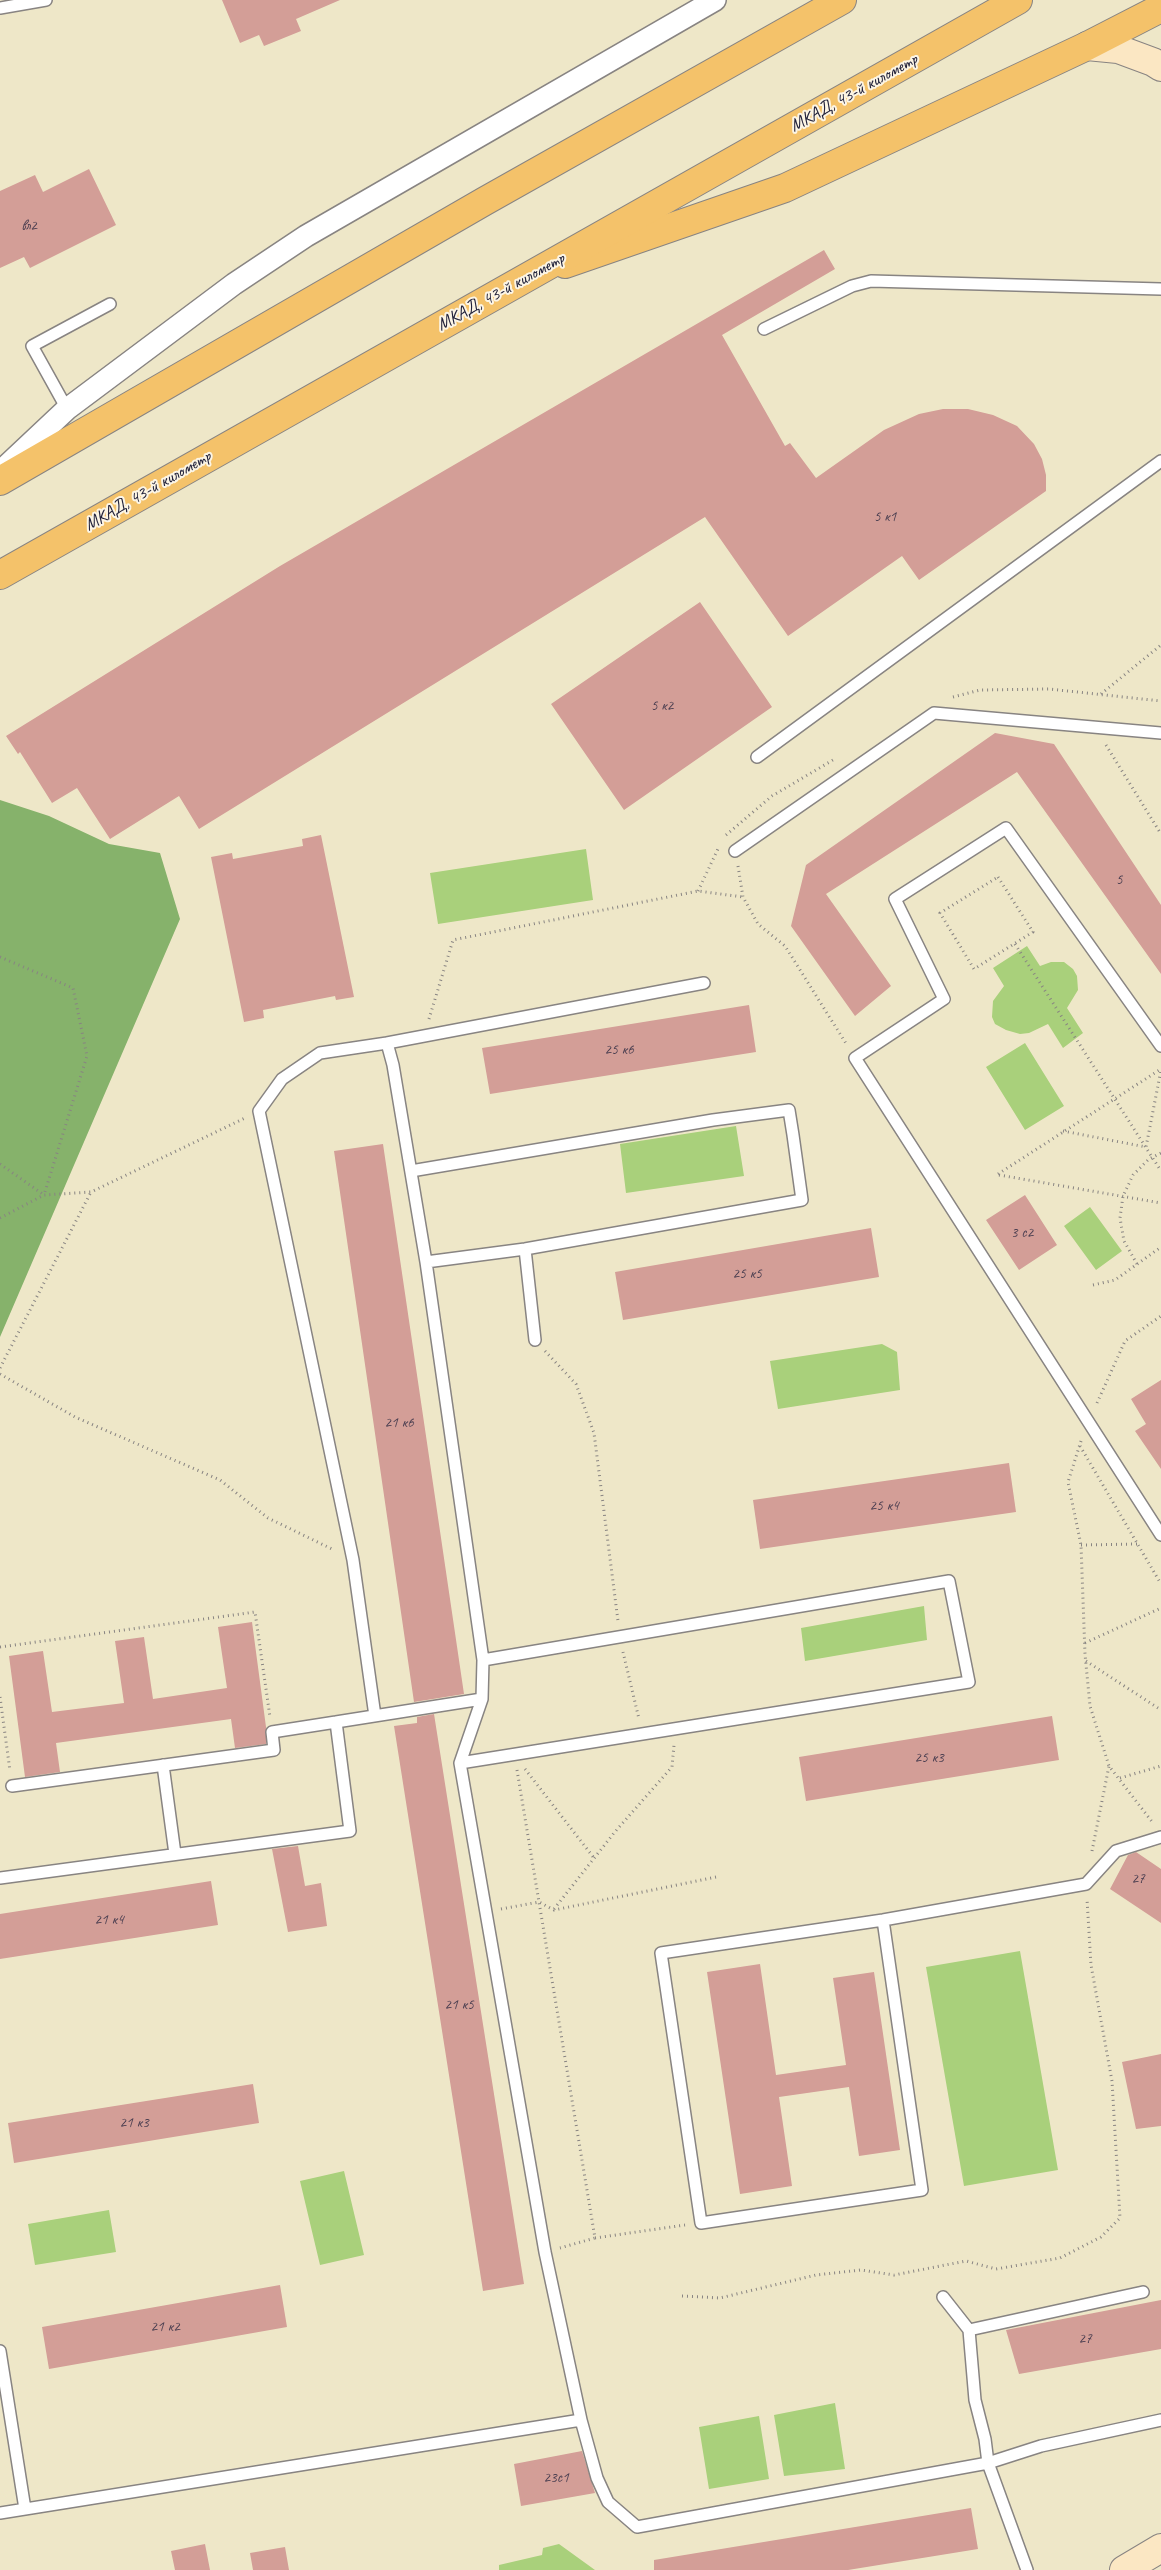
<!DOCTYPE html>
<meta charset="utf-8">
<style>
body{margin:0}
canvas{display:block;background:#eee7c8}
</style>
<canvas width="1161" height="2570"></canvas>
<script>
const ctx = document.querySelector('canvas').getContext('2d');
ctx.lineJoin = 'round';
function fill(path, color) { ctx.fillStyle = color; ctx.fill(path, 'evenodd'); }
const shape = rows => new Path2D(rows.map(r => 'M' + r).join(''));
function stroke(path, color, width, dash) { ctx.strokeStyle = color; ctx.lineWidth = width; ctx.lineCap = dash ? 'butt' : 'round'; ctx.setLineDash(dash || []); ctx.stroke(path); }
function drawText(font, color, halo, rows, align = 'center') {
  ctx.font = font + ' Caveat,sans-serif'; ctx.lineWidth = 4; ctx.setLineDash([]); ctx.textBaseline = 'middle'; ctx.strokeStyle = halo; ctx.fillStyle = color; for (const [text, x, y, turn = 0] of rows) {
    ctx.save(); ctx.translate(x, y); ctx.rotate((+turn || 0) * Math.PI / 180); ctx.textAlign = isNaN(turn) ? turn : align; if (halo) ctx.strokeText(text, 0, 0); ctx.fillText(text, 0, 0); ctx.restore();
  }
}
fill(shape([
 [586,849,593,900,438,924,430,873],
 [1027,946,1040,966,1051,962,1064,962,1073,969,1077,976,1078,990,1067,1008,1083,1033,1063,1048,1048,1024,1029,1033,1020,1034,1006,1030,995,1024,992,1017,993,1001,1004,986,993,968],
 [1025,1043,1064,1106,1025,1130,986,1067],
 [736,1126,744,1176,626,1193,620,1144],
 [1090,1207,1122,1251,1096,1270,1064,1226],
 [882,1344,897,1352,900,1390,778,1409,770,1361],
 [924,1606,927,1640,805,1661,801,1628],
 [1020,1951,1058,2170,964,2186,926,1967],
 [344,2171,364,2255,320,2265,300,2181],
 [109,2210,116,2252,35,2265,28,2224],
 [835,2403,845,2469,784,2476,774,2415],
 [759,2416,769,2479,709,2489,699,2427],
 [559,2544,595,2570,499,2570,499,2565,542,2555,543,2548]
]), '#a9d07b');
fill(shape([
 [0,800,49,816,109,844,160,853,180,919,0,1337]
]), '#86b26b');
fill(shape([
 [222,0,340,0,296,19,301,31,264,46,259,35,240,43],
 [89,169,116,225,30,268,24,257,0,268,0,191,35,175,43,192],
 [824,250,835,269,722,335,785,446,790,443,816,478,884,430,919,414,943,409,968,409,993,415,1017,426,1034,444,1042,459,1046,475,1046,491,919,580,902,556,788,636,705,517,199,829,179,796,110,839,77,788,52,803,20,752,18,754,6,736,280,566],
 [700,602,772,707,624,810,551,704],
 [995,733,1054,744,1161,905,1161,974,1017,772,826,894,891,986,855,1016,791,926,806,865],
 [321,835,354,997,336,1000,335,996,263,1010,264,1018,244,1022,211,857,232,853,233,859,303,846,302,839],
 [749,1005,756,1052,490,1094,482,1048],
 [383,1144,464,1694,414,1702,334,1151],
 [1025,1195,1057,1245,1019,1270,986,1220],
 [871,1228,879,1277,623,1320,615,1272],
 [1161,1380,1161,1469,1135,1431,1146,1424,1131,1399],
 [1009,1463,1016,1512,760,1549,753,1500],
 [252,1622,266,1727,266,1744,235,1748,231,1719,56,1743,60,1772,25,1777,9,1656,43,1651,52,1712,124,1703,115,1641,144,1637,153,1699,227,1688,218,1627],
 [434,1714,524,2284,483,2291,394,1726,417,1723,417,1717],
 [1052,1716,1059,1760,806,1801,799,1757],
 [298,1846,305,1886,321,1883,327,1926,288,1932,272,1849],
 [1136,1852,1161,1869,1161,1923,1110,1889,1128,1855],
 [211,1881,218,1925,0,1959,0,1914],
 [760,1964,776,2075,846,2065,833,1978,874,1972,900,2150,859,2156,849,2087,779,2097,792,2186,740,2194,707,1972],
 [1161,2054,1161,2126,1136,2129,1122,2062],
 [253,2084,259,2123,14,2163,8,2123],
 [280,2285,287,2327,49,2369,42,2327],
 [1161,2300,1161,2349,1019,2374,1006,2330],
 [582,2451,595,2493,521,2506,514,2464],
 [971,2508,978,2549,848,2570,654,2570,654,2560],
 [205,2544,210,2570,175,2570,171,2551],
 [285,2547,289,2570,253,2570,250,2553]
]), '#d39e97');
const lane = shape([
 [0,8,46,0],
 [764,329,852,286,871,281,1161,289],
 [67,409,32,346,110,304],
 [757,757,1161,461],
 [735,851,934,713,1161,733],
 [387,1043,704,983],
 [1161,1046,1006,828,895,899,944,999,855,1058,1161,1535],
 [411,1171,713,1120,789,1110,793,1135,802,1200,525,1249,426,1262],
 [525,1249,535,1340],
 [460,1763,969,1682,949,1581,483,1660],
 [163,1765,175,1854],
 [12,1786,274,1750,272,1732,336,1722],
 [0,1878,350,1831,336,1722,482,1699],
 [883,1920,922,2190,701,2223,661,1953,883,1920,1086,1884,1116,1851,1161,1837],
 [943,2297,969,2330,975,2400,985,2439,988,2463,1027,2570],
 [969,2330,1143,2292],
 [0,2351,25,2509],
 [581,2420,597,2478,608,2502,637,2527,988,2463,1041,2446,1161,2420],
 [0,2513,581,2420,545,2252,460,1763,482,1699,483,1660,426,1262,393,1065,387,1043,320,1053,282,1079,259,1111,353,1560,375,1716]
]);
const street = shape([
 [0,472,67,409,234,284,306,236,715,0]
]);
const secondary = shape([
 [1087,46,1118,49,1153,62,1161,67],
 [1124,2570,1161,2548]
]);
const primary = shape([
 [565,264,785,188,1087,46,1161,8]
]);
const highway = shape([
 [0,481,485,201,842,0],
 [0,575,1018,0]
]);
stroke(lane, '#888482', 14);
stroke(street, '#888482', 24);
stroke(secondary, '#888482', 30);
stroke(primary, '#888482', 30);
stroke(highway, '#888482', 30);
stroke(shape([
 [1101,694,1161,645],
 [953,697,980,690,1049,689,1161,701],
 [1106,745,1161,834],
 [726,835,772,796,833,760],
 [738,866,743,897,758,924,785,946,847,1045],
 [998,877,1033,932,974,969,940,913,998,877],
 [698,891,718,849],
 [1015,944,1161,1171],
 [0,957,73,988,87,1056,44,1195],
 [429,1019,453,940,698,891,743,897],
 [1063,1131,1146,1147,1161,1070],
 [0,1164,44,1195],
 [998,1174,1161,1069],
 [999,1175,1161,1203],
 [0,1218,44,1195,91,1192,245,1118],
 [1137,1264,1124,1241,1120,1218,1123,1196,1133,1175,1149,1159,1161,1153],
 [1093,1285,1115,1280,1161,1247],
 [545,1351,576,1384,594,1433,618,1621],
 [0,1368,91,1192],
 [0,1374,75,1417,220,1480,268,1518,334,1550],
 [1097,1403,1125,1341,1161,1316],
 [1081,1441,1068,1482,1081,1545,1085,1654,1090,1706,1109,1766,1153,1823],
 [1080,1446,1161,1584],
 [1081,1545,1138,1544],
 [1085,1643,1161,1608],
 [0,1647,255,1612,270,1717],
 [623,1652,639,1719],
 [1086,1661,1161,1710],
 [0,1697,10,1771],
 [525,1769,594,1858],
 [517,1770,595,2238,560,2248],
 [1120,1778,1161,1766],
 [1092,1851,1109,1766],
 [501,1909,539,1902,554,1910,716,1877],
 [554,1909,614,1833,672,1767,674,1745],
 [595,2238,685,2225],
 [682,2296,720,2298,816,2275,861,2270,894,2275,966,2261,996,2269,1060,2258,1101,2237,1120,2218,1112,2081,1091,1965,1087,1899]
]), '#888482', 3, [1, 4]);
stroke(lane, '#fff', 11);
stroke(street, '#fff', 21);
stroke(secondary, '#fbe7c3', 28);
stroke(primary, '#f4c26a', 28);
stroke(highway, '#f4c26a', 28);
drawText('15px', '#4e4152', null, [
 ["вл2",29,226],
 ["5 к1",885,517],
 ["5 к2",662,706],
 ["5",1119,880],
 ["25 к6",619,1050],
 ["3 с2",1022,1233],
 ["25 к5",747,1274],
 ["21 к6",399,1423],
 ["25 к4",884,1506],
 ["25 к3",929,1758],
 ["27",1138,1879],
 ["21 к4",109,1920],
 ["21 к5",459,2005],
 ["21 к3",134,2123],
 ["21 к2",165,2327],
 ["27",1085,2339],
 ["23с1",556,2478]
]);
drawText('18px', '#22223b', '#fcf5e5', [
 ["МКАД, 43-й километр",854,93,-29],
 ["МКАД, 43-й километр",501,292,-29],
 ["МКАД, 43-й километр",148,491,-30]
]);
</script>
